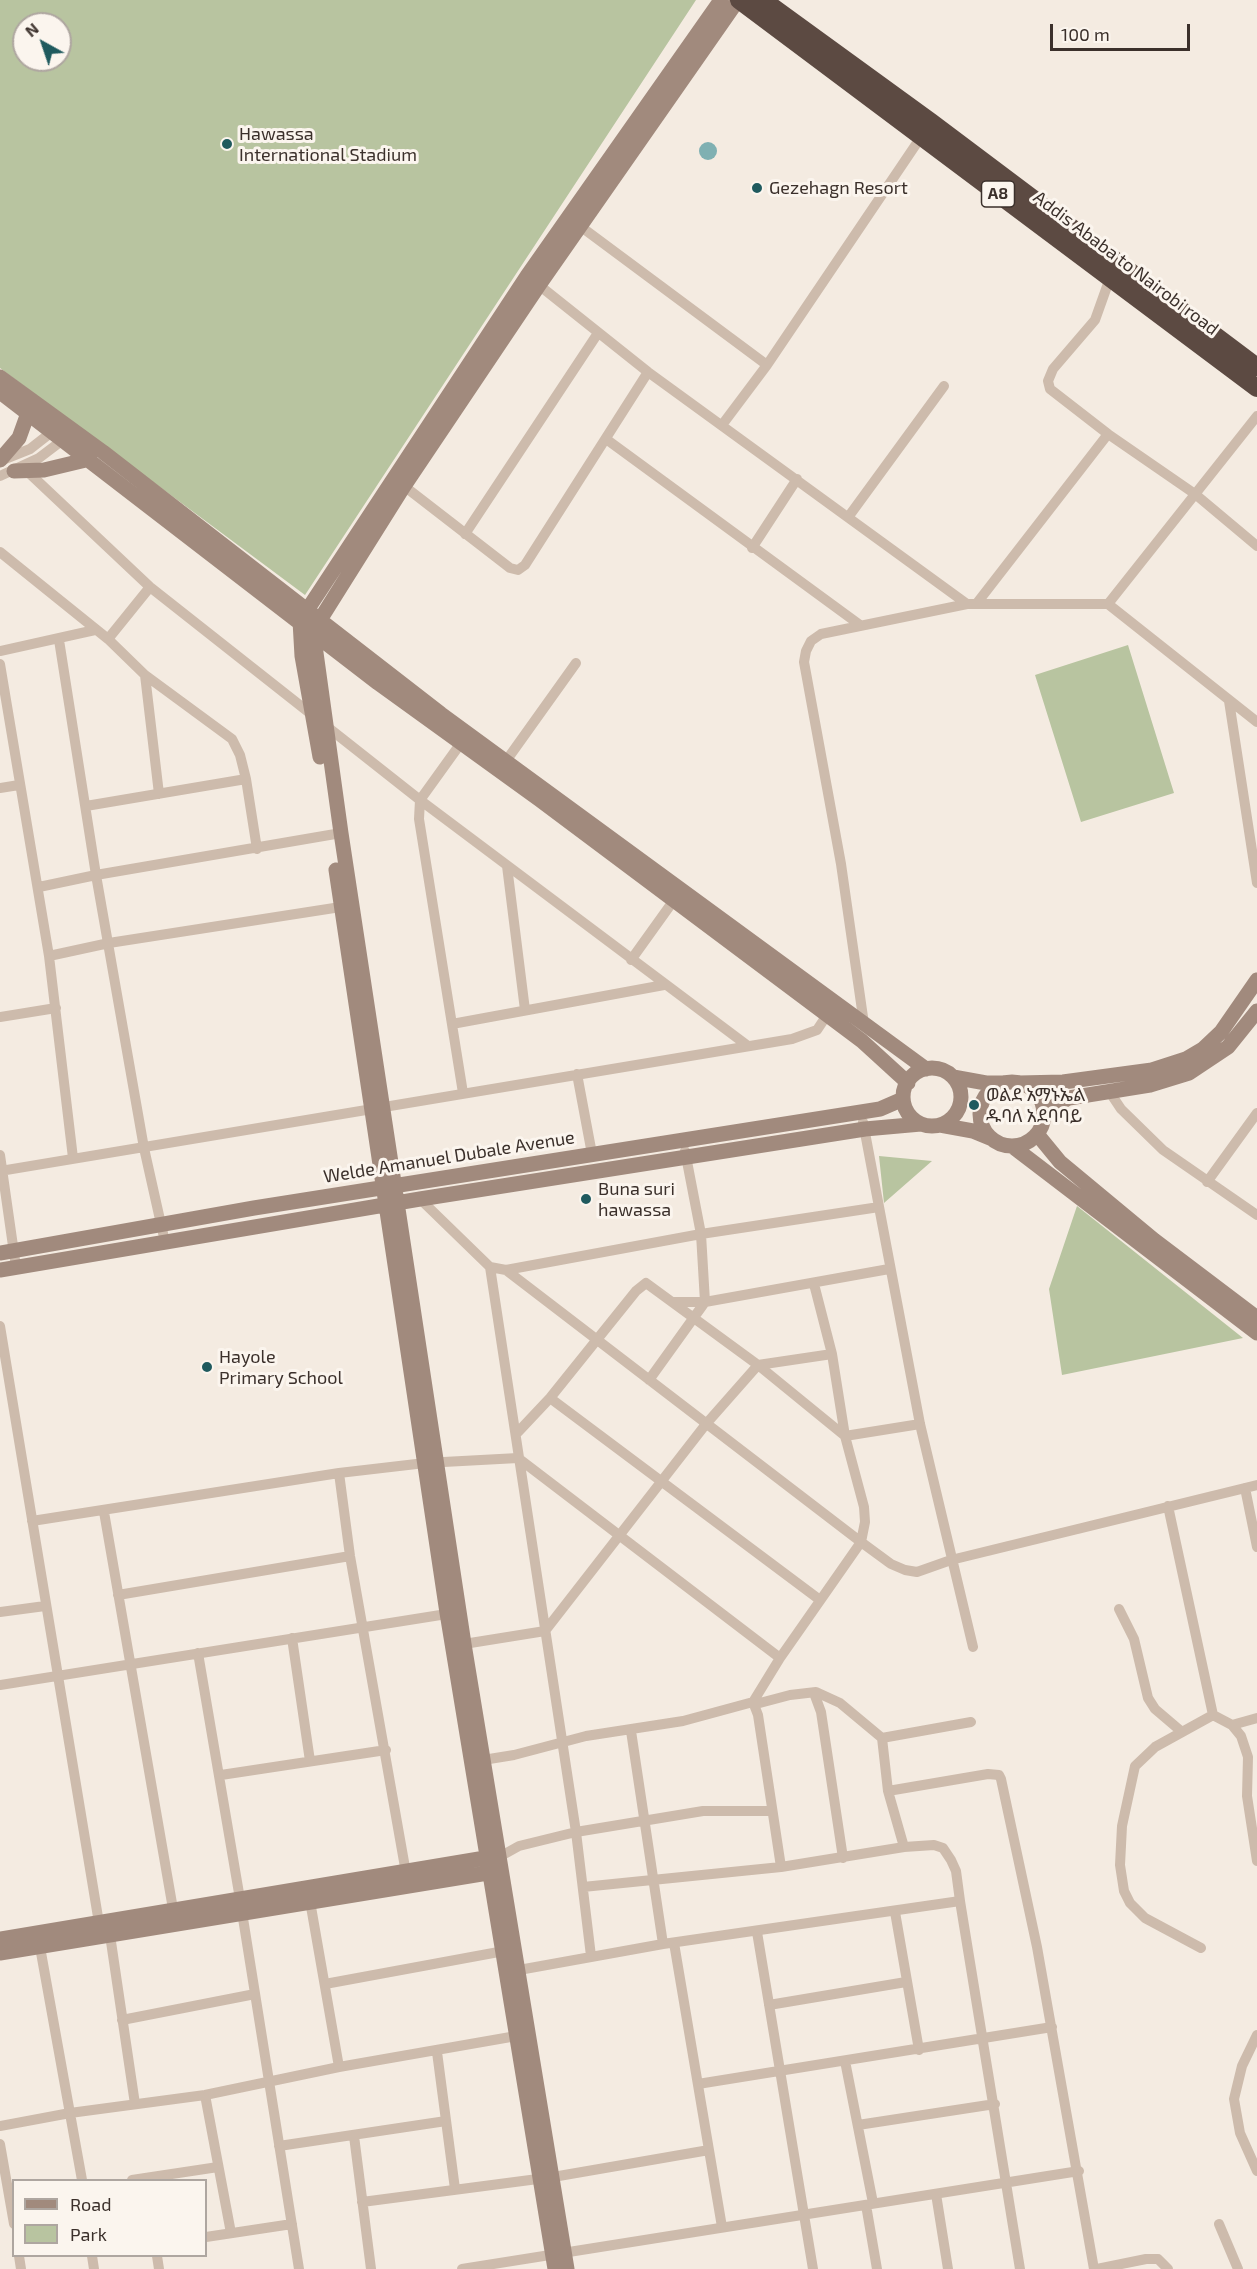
<!DOCTYPE html>
<meta charset="utf-8">
<style>
body{margin:0}
#map{position:relative;width:1257px;height:2269px;overflow:hidden;background:#f4ebe1;font-family:"Exo 2",sans-serif}
canvas{display:block}
.legend{position:absolute;left:12px;top:2179px;width:195px;height:78px;box-sizing:border-box;background:#fbf5ee;border:2px solid #aea6a0;margin:0;padding:8px 10px;list-style:none;font-size:18px;color:#3b302b}
.legend li{display:flex;align-items:center;gap:12px;height:30px}
.legend b{width:30px;border:2px solid #aea6a0}
.north{position:absolute;left:12px;top:12px;width:60px;height:60px;box-sizing:border-box;background:#fbf5ee;border:2px solid #aea6a0;border-radius:50%;rotate:320deg;font-size:16px;font-weight:700;line-height:24px;text-align:center;color:#3b302b}
.north::after{content:'';display:block;margin:auto;width:21px;height:27px;background:#1f5a5e;clip-path:polygon(50% 0,100% 100%,50% 72%,0 100%)}
.scale{position:absolute;left:1050px;top:24px;width:140px;height:27px;box-sizing:border-box;border:3px solid #3b302b;border-top:0;padding-left:8px;font-size:18px;line-height:21px;white-space:nowrap;color:#3b302b;-webkit-text-stroke:4px #fbf5ee;paint-order:stroke}
</style>
<div id="map">
<canvas width="1257" height="2269"></canvas>
<ul class="legend">
<li><b style="height:8px;background:#a18a7d"></b>Road</li>
<li><b style="height:16px;background:#b8c4a0"></b>Park</li>
</ul>
<div class="north">N</div>
<div class="scale">100 m</div>
</div>
<script>
const ctx = document.querySelector('canvas').getContext('2d');
ctx.lineJoin = 'round';
function fill(path, color) { ctx.fillStyle = color; ctx.fill(path, 'evenodd'); }
const shape = rows => new Path2D(rows.map(r => 'M' + r).join(''));
function stroke(path, color, width, dash) { ctx.strokeStyle = color; ctx.lineWidth = width; ctx.lineCap = dash ? 'butt' : 'round'; ctx.setLineDash(dash || []); ctx.stroke(path); }
function drawText(font, color, halo, rows, align = 'center') {
  ctx.font = font + ' "Exo 2","Noto Sans Ethiopic",sans-serif'; ctx.lineWidth = 6; ctx.setLineDash([]); ctx.textBaseline = 'middle'; ctx.strokeStyle = halo; ctx.fillStyle = color; for (const [text, x, y, turn = 0] of rows) {
    ctx.save(); ctx.translate(x, y); ctx.rotate((+turn || 0) * Math.PI / 180); ctx.textAlign = isNaN(turn) ? turn : align; if (halo) ctx.strokeText(text, 0, 0); ctx.fillText(text, 0, 0); ctx.restore();
  }
}
fill(shape([
 [0,0,696,0,305,595,0,368],
 [24,24,60,24,60,60,24,60],
 [1128,645,1174,793,1081,822,1035,675],
 [879,1156,932,1161,884,1203],
 [1077,1206,1243,1338,1062,1375,1049,1289]
]), '#b8c4a0');
fill(shape([
 '699 151a9 9 0 1 1 18 0a9 9 0 1 1-18 0Z'
]), '#7fb0b2');
stroke(shape([
 [580,226,767,365],
 [1110,278,1095,320,1053,369,1048,381,1050,389,1108,434,1195,494,1257,546],
 [535,282,648,372,967,604,1108,604,1257,722],
 [722,425,767,365,923,134],
 [606,439,860,625],
 [0,461,30,449,53,431],
 [28,472,150,587,420,800,748,1046],
 [0,476,39,458,64,439],
 [404,486,510,568,518,570,525,565,648,372],
 [849,516,944,386],
 [465,534,598,333],
 [752,548,797,479],
 [0,552,108,639,145,675,232,739,240,755,246,779,257,849],
 [977,603,1108,434],
 [1108,604,1257,416],
 [108,639,150,587],
 [59,640,96,875,144,1148,165,1242],
 [0,651,95,630],
 [0,664,49,956,73,1158],
 [145,675,159,794],
 [1229,701,1257,883],
 [461,743,420,800,419,819,463,1093],
 [506,761,576,663],
 [0,788,19,785],
 [86,806,246,779],
 [507,866,525,1010],
 [39,887,96,875,341,833],
 [49,956,109,943,347,906],
 [631,960,674,900],
 [0,1017,56,1008],
 [452,1024,664,985],
 [864,1024,841,864,804,662,806,651,811,641,821,634,967,604],
 [577,1074,592,1154],
 [1109,1091,1121,1109,1163,1150,1257,1215],
 [863,1122,920,1424,973,1647],
 [0,1155,16,1267],
 [0,1171,792,1039,817,1030,827,1015],
 [1207,1182,1257,1113],
 [420,1199,490,1267,506,1270,861,1542,891,1564,905,1570,917,1572,951,1560,1257,1485],
 [490,1267,576,1832,591,1956],
 [506,1270,701,1234,879,1207],
 [674,1302,705,1302,889,1269],
 [0,1326,99,1923],
 [649,1380,705,1302,701,1234,685,1151],
 [550,1398,820,1600],
 [518,1432,550,1398,636,1291,646,1283,758,1365,845,1436,920,1424],
 [339,1473,350,1556,406,1873],
 [1245,1488,1257,1547],
 [1168,1506,1213,1715,1232,1725,1241,1736,1248,1757,1247,1796,1257,1861],
 [104,1512,173,1909],
 [32,1521,339,1473,425,1463,518,1458,780,1658],
 [118,1595,350,1556],
 [1119,1609,1134,1639,1148,1698,1155,1709,1182,1732],
 [0,1612,45,1606],
 [292,1638,310,1761],
 [464,1644,545,1631,706,1424,758,1365,832,1354],
 [198,1653,240,1899],
 [0,1685,453,1613],
 [814,1693,821,1712,843,1858],
 [753,1702,758,1715,781,1867,904,1847,934,1845,943,1848,951,1860,956,1871,960,1901],
 [756,1704,790,1695,816,1692,840,1703,882,1738,888,1791],
 [1232,1725,1257,1718],
 [631,1731,663,1944],
 [882,1738,971,1722],
 [483,1760,514,1755,586,1736,683,1721,753,1702,780,1658,861,1542,865,1522,864,1507,845,1436,832,1354,814,1284],
 [221,1775,386,1750],
 [904,1847,888,1791,988,1774,999,1775,1001,1779,1037,1947,1094,2269],
 [501,1856,519,1846,576,1832,703,1811,772,1811],
 [583,1887,781,1867],
 [310,1901,339,2067],
 [242,1912,299,2269],
 [895,1912,919,2050],
 [757,1932,813,2269],
 [110,1935,135,2104],
 [674,1943,722,2227],
 [40,1947,82,2180],
 [1201,1948,1145,1918,1130,1903,1124,1891,1120,1865,1122,1826,1135,1766,1155,1747,1213,1715],
 [519,1970,663,1944,960,1901,1020,2269],
 [325,1984,504,1951],
 [769,2005,906,1982],
 [122,2020,255,1994],
 [1257,2035,1242,2066,1234,2099,1240,2133,1257,2171],
 [437,2052,455,2189],
 [845,2061,873,2203],
 [698,2084,1052,2027],
 [205,2095,231,2233],
 [858,2125,995,2104],
 [0,2126,70,2113,205,2095,339,2067,522,2035],
 [354,2136,371,2269],
 [0,2144,14,2224],
 [279,2146,446,2121],
 [132,2180,218,2167],
 [936,2194,948,2269],
 [362,2202,553,2177,709,2150],
 [866,2205,877,2269],
 [1219,2224,1238,2269],
 [206,2237,292,2224],
 [19,2256,21,2269],
 [92,2256,94,2269],
 [157,2256,159,2269],
 [462,2269,1079,2171],
 [1097,2269,1146,2259,1158,2259,1168,2269]
]), '#cdbbac', 10);
stroke(shape([
 [0,377,103,452,441,714,926,1069],
 [0,392,378,683,540,800,862,1041,908,1083],
 [0,460,19,438,28,413],
 [14,471,44,470,90,459],
 [320,757,302,656,300,621,527,276,721,0],
 [336,870,447,1613,555,2269],
 '903 1097a29 29 0 1 1 58 0a29 29 0 1 1-58 0Z',
 [953,1077,986,1083,1003,1083],
 '980 1114a32 32 0 1 1 64 0a32 32 0 1 1-64 0Z',
 [1019,1083,1063,1082,1152,1070,1186,1059,1203,1049,1221,1032,1257,980],
 [1043,1112,1069,1098,1150,1085,1189,1073,1228,1047,1257,1011],
 [940,1125,973,1131,990,1138],
 [1037,1134,1060,1162,1154,1240,1257,1318],
 [1012,1146,1257,1333],
 [0,1253,254,1208,880,1109,903,1099],
 [0,1270,420,1199,865,1129,921,1124],
 [0,1939,497,1856],
 [0,1953,500,1871],
 [567,2269,464,1644,341,833,313,631,404,486,539,285,738,0]
]), '#a18a7d', 15);
stroke(shape([
 [739,0,1257,388],
 [763,0,931,122,1257,367]
]), '#5c4a42', 18);
for (const [x, y, r, color] of [
 [227,144,6,"#1f5a5e"],
 [757,188,6,"#1f5a5e"],
 [974,1105,6,"#1f5a5e"],
 [586,1199,6,"#1f5a5e"],
 [207,1367,6,"#1f5a5e"]
]) { const dot = new Path2D(); dot.arc(x, y, r, 0, 2 * Math.PI); ctx.fillStyle = color; ctx.fill(dot); stroke(dot, '#fbf5ee', 2); }
for (const [x, y, w] of [
 [998,194,33]
]) { const box = new Path2D(); box.roundRect(x - w / 2, y - 13, w, 26, 4.5); ctx.fillStyle = '#fbf5ee'; ctx.fill(box); stroke(box, '#3b302b', 1.5); }
drawText('bold 16px', '#3b302b', null, [
 ["A8",998,194]
]);
drawText('18px', '#3b302b', '#fbf5ee', [
 ["Hawassa",239,134],
 ["International Stadium",239,155],
 ["Gezehagn Resort",769,188],
 ["ወልደ አማኑኤል",986,1095],
 ["ዱባለ አደባባይ",986,1116],
 ["Buna suri",598,1189],
 ["hawassa",598,1210],
 ["Hayole",219,1357],
 ["Primary School",219,1378]
], 'left');
drawText('18px', '#3b302b', '#fbf5ee', [
 ["Addis Ababa to Nairobi road",1126,263,37],
 ["Welde Amanuel Dubale Avenue",449,1157,-9]
]);
</script>
